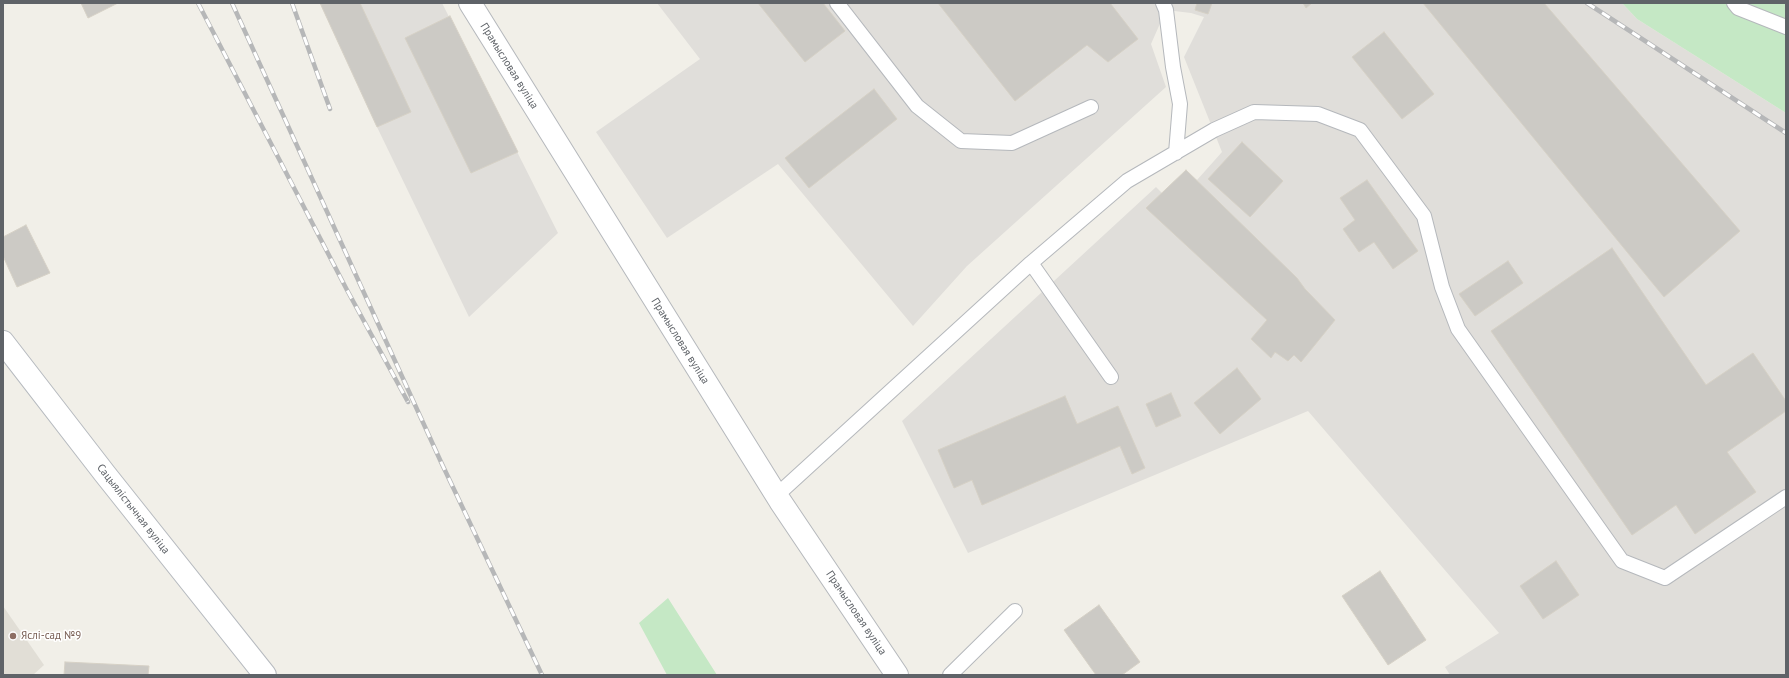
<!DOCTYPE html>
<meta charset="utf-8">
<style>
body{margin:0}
#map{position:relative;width:1789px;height:678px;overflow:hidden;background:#f1efe8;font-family:"PT Sans",sans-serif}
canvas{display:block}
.frame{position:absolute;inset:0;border:4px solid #5f6368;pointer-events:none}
</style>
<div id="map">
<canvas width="1789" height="678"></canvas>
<div class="frame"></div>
</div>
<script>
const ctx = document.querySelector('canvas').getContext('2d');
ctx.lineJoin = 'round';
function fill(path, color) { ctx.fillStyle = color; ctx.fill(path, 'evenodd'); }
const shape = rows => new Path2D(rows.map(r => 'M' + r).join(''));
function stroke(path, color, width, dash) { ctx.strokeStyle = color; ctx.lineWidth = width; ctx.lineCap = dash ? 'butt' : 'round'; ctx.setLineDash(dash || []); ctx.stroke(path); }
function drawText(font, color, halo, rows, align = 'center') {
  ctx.font = font + ' "PT Sans",sans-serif'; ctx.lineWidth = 3; ctx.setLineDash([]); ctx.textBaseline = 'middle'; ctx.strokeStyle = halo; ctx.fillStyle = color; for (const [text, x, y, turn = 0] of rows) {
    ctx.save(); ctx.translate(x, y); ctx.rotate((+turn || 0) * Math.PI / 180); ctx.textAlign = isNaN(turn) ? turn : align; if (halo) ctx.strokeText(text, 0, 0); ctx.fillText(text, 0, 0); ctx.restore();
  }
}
fill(shape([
 [320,3,442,3,558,233,469,317,377,127],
 [657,3,1622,3,1637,19,1786,113,1786,675,1450,675,1445,667,1499,633,1308,411,968,553,902,421,1156,187,1162,193,1186,170,1197,180,1222,152,1184,57,1204,17,1191,13,1166,10,1151,44,1166,87,967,266,913,326,778,164,667,238,596,132,700,59]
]), '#e0deda');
fill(shape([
 [3,606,44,665,33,675,3,675]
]), '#e1ded6');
fill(shape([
 [1622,3,1786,3,1786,113,1637,19],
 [668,598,717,675,667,675,639,623]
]), '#c5e8c5');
const building = shape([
 [81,3,118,3,88,18,81,3],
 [320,3,360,3,411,112,377,127,320,3],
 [758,3,823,3,845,31,805,62,758,3],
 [938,3,1110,3,1138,39,1108,62,1087,45,1015,101,938,3],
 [1197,3,1212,3,1208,14,1195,10,1197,3],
 [1303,3,1312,3,1306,8,1303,3],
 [1423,3,1544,3,1740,231,1664,297,1423,3],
 [450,16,518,152,471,173,405,38,450,16],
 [1384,32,1434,94,1402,119,1352,57,1384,32],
 [874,89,897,119,809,188,785,158,874,89],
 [1242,142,1283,181,1250,217,1208,179,1242,142],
 [1186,170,1297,278,1305,289,1335,320,1301,362,1294,355,1288,361,1275,352,1271,358,1251,339,1267,320,1146,208,1186,170],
 [1367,180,1418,251,1393,269,1374,242,1359,252,1343,229,1355,220,1340,198,1367,180],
 [26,225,50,273,17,287,3,256,3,237,26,225],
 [1612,248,1706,385,1753,353,1786,401,1786,411,1727,452,1756,492,1695,534,1676,505,1632,535,1491,331,1612,248],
 [1508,261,1523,283,1475,316,1459,294,1508,261],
 [1237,368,1261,399,1220,434,1194,403,1237,368],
 [1171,393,1181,416,1156,427,1146,404,1171,393],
 [1065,396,1077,424,1118,406,1145,468,1132,474,1120,446,982,505,972,480,954,488,938,450,1065,396],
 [1556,561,1579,595,1543,619,1520,586,1556,561],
 [1380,571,1426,640,1388,665,1342,596,1380,571],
 [1099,605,1140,662,1122,675,1096,675,1064,630,1099,605],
 [65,662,149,666,148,675,64,675,65,662]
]);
fill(building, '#cccac5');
stroke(building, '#d6d1c6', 1);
const lane = shape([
 [837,3,917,106,961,141,1012,143,1091,107],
 [1163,3,1166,10,1173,67,1180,104,1176,153],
 [1734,3,1738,8,1786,27],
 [1031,263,1111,377],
 [777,495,1031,263,1127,181,1214,130,1254,112,1318,114,1360,130,1424,216,1442,287,1458,329,1622,561,1665,578,1786,497],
 [950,675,1015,611]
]);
const street = shape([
 [470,3,780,501,897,675]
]);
const secondary = shape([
 [3,342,105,474,265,675]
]);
stroke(lane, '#b5b8bc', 16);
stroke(street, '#b5b8bc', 24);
stroke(secondary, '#b6babf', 24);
stroke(lane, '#fff', 14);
stroke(street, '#fff', 22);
stroke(secondary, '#fff', 22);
const rail = shape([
 [198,3,347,290,408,402],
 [232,3,441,462,542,675],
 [292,3,330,109],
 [1587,3,1786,133]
]);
stroke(rail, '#b6b7b8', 4.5);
stroke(rail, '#fff', 3, [9]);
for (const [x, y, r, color] of [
 [13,636,4,"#8d6e63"]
]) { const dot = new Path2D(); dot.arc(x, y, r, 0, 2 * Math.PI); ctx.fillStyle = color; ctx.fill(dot); stroke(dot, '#fff', 1.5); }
drawText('11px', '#5f6368', '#fff', [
 ["Прамысловая вуліца",509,66,58],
 ["Прамысловая вуліца",680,341,58],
 ["Сацыялістычная вуліца",133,509,52],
 ["Прамысловая вуліца",856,613,56]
]);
drawText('11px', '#785e54', '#fff', [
 ["Яслі-сад №9",21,636]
], 'left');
</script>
